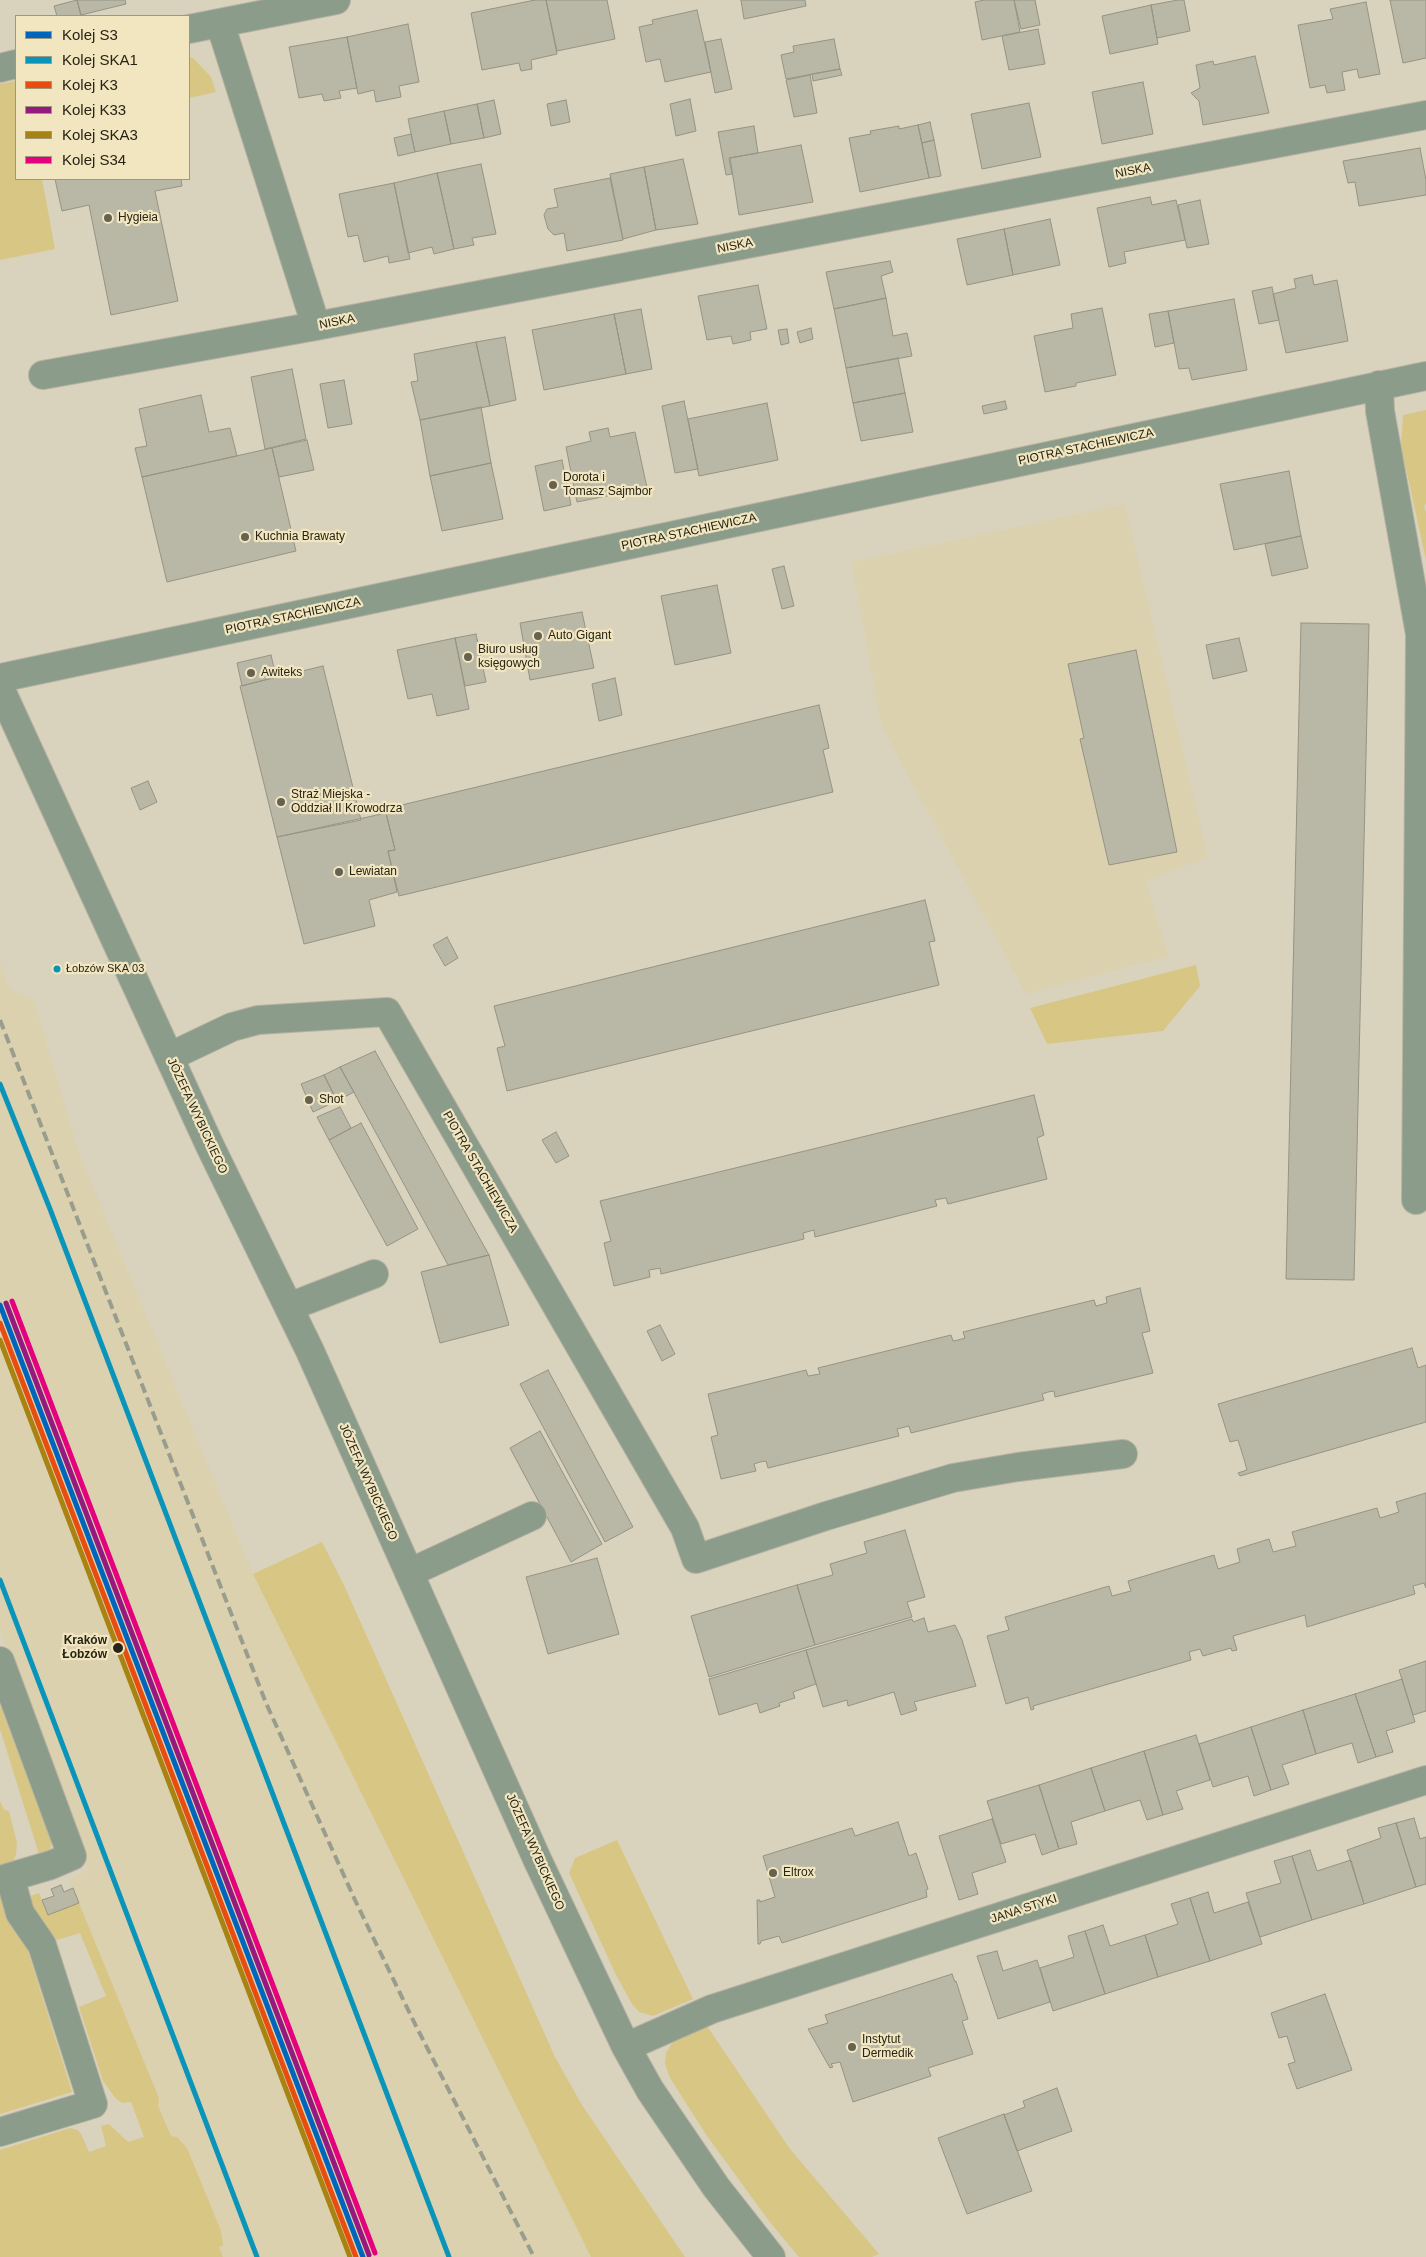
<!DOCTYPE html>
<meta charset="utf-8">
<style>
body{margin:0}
#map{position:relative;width:1426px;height:2257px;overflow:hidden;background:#d9d3be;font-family:Helvetica,sans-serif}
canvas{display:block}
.legend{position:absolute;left:15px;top:15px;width:175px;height:165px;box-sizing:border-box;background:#f1e6c0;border:1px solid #a1987c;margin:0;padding:6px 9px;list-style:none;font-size:15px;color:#282415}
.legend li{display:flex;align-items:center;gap:10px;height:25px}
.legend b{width:25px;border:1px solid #a1987c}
</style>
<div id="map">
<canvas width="1426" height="2257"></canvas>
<ul class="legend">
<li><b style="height:6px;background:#0065bd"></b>Kolej S3</li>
<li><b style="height:6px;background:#0a94ba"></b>Kolej SKA1</li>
<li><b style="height:6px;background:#e84d0f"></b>Kolej K3</li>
<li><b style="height:6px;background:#951a80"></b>Kolej K33</li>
<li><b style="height:6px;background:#a88312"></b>Kolej SKA3</li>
<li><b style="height:6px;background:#e5007d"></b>Kolej S34</li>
</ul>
</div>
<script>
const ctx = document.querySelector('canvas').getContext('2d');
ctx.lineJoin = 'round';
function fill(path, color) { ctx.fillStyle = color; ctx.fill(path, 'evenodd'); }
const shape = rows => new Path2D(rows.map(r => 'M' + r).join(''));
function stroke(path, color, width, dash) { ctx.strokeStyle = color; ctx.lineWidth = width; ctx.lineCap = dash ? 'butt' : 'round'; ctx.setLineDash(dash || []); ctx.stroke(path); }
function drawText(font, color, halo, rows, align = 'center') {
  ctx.font = font + ' Helvetica,sans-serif'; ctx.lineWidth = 4.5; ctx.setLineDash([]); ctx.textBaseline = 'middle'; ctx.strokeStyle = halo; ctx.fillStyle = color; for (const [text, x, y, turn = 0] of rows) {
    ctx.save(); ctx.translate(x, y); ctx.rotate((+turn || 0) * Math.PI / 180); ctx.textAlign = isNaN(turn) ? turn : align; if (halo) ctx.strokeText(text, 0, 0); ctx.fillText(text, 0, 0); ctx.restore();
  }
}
fill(shape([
 [1125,504,1208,857,1146,881,1168,956,1026,994,881,725,852,562],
 [0,962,10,989,34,1000,78,1150,253,1574,591,2257,223,2257,158,2106,159,2097,69,1879,88,1871,0,1630]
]), '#dbd1af');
fill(shape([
 [189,57,193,58,211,77,216,92,189,98],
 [16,81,16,179,42,179,55,249,0,260,0,84],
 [1426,410,1426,504,1424,505,1426,513,1426,560,1401,446,1403,415],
 [1196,965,1200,986,1163,1031,1047,1044,1030,1008],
 [322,1542,343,1583,555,2057,582,2105,685,2257,591,2257,253,1574],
 [0,1705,51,1840,51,1847,47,1854,39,1854,38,1851,0,1729],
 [0,1801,4,1810,9,1811,17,1843,16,1855,13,1861,0,1867],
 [617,1840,693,1999,653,2016,639,2012,632,2004,616,1975,569,1873,575,1858],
 [39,1893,48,1915,79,1903,159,2098,158,2106,171,2136,177,2137,187,2148,221,2231,223,2245,219,2247,223,2257,0,2257,0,2150,70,2128,78,2130,81,2134,89,2152,106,2146,101,2126,109,2124,128,2142,144,2137,131,2102,122,2103,116,2099,103,2081,79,2007,106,1996,80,1933,57,1940,27,1901,27,1897],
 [0,1897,5,1901,23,1935,72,2092,0,2114],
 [705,2023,790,2149,879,2254,872,2257,799,2257,769,2221,707,2136,670,2078,665,2064,666,2053,675,2038]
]), '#d8c684');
const building = shape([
 [77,0,125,0,126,4,81,15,77,0],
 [77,0,81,16,57,16,54,6,77,0],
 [535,0,546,0,557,54,531,60,532,69,521,71,519,63,482,70,471,13,535,0],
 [546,0,607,0,615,39,557,51,546,0],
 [741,0,805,0,806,6,744,19,741,0],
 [984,0,1014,0,1020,32,982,40,975,2,984,0],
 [1014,0,1035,0,1040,25,1021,29,1014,0],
 [1178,0,1184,0,1190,31,1157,38,1151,5,1178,0],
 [1390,0,1426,0,1426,58,1403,63,1390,0],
 [1366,2,1380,74,1359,78,1357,69,1342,72,1345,90,1327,93,1325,85,1310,88,1298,25,1333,19,1330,9,1366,2],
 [1151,5,1158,44,1110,54,1102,16,1151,5],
 [697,10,711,72,665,82,660,59,646,62,639,27,653,24,652,20,697,10],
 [408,24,419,82,399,86,401,97,376,102,374,90,358,94,347,37,408,24],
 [1038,29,1045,64,1009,70,1002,36,1038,29],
 [347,37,357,88,339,91,341,98,324,101,322,94,299,98,289,47,347,37],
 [721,39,732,89,715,93,705,42,721,39],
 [834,39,840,69,786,79,781,55,794,52,793,46,834,39],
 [1255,56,1269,113,1203,125,1199,101,1191,93,1200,88,1196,65,1213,61,1214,65,1255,56],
 [840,69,842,75,813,81,812,74,840,69],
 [810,75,817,113,794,117,786,80,810,75],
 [1143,82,1153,134,1102,144,1092,92,1143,82],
 [690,99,696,131,676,136,670,104,690,99],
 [494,100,501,134,484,138,477,104,494,100],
 [566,100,570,122,551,126,547,104,566,100],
 [1029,103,1041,157,982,169,971,114,1029,103],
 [477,104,484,138,451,144,444,111,477,104],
 [444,111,451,144,415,152,408,119,444,111],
 [930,122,934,140,922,143,918,125,930,122],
 [918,125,929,178,860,192,849,138,871,134,870,131,899,126,899,129,918,125],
 [754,126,758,153,729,158,732,174,726,175,718,132,754,126],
 [411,134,415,152,398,156,394,138,411,134],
 [934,140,941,176,929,178,922,143,934,140],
 [801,145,813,202,739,215,730,158,801,145],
 [1420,148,1426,180,1426,195,1359,206,1355,182,1348,183,1343,161,1420,148],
 [683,159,698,224,656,230,644,167,683,159],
 [481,164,496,234,472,238,474,245,454,249,437,173,481,164],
 [644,167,656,230,623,239,610,174,644,167],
 [437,173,454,249,434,254,432,247,408,253,394,183,437,173],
 [610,178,623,240,567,251,564,233,554,235,548,229,544,215,547,209,558,207,554,189,610,178],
 [55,179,181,179,182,186,155,191,178,301,111,315,89,205,62,211,55,179],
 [394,183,410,259,389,263,388,256,364,262,358,235,348,237,339,194,394,183],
 [1150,197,1152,205,1176,200,1185,240,1124,252,1126,263,1109,267,1097,208,1150,197],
 [1200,200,1209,244,1187,248,1178,205,1200,200],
 [1050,219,1060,265,1013,275,1004,229,1050,219],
 [1004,229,1013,275,967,285,957,239,1004,229],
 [890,261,893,272,881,276,886,298,834,309,826,272,890,261],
 [1312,275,1314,285,1337,280,1348,341,1286,353,1273,294,1296,288,1294,279,1312,275],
 [758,285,767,329,750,332,751,340,733,344,731,336,707,340,698,296,758,285],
 [1272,287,1279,320,1259,324,1252,291,1272,287],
 [886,298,893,336,907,333,912,356,846,368,834,309,886,298],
 [1234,299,1247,370,1192,380,1189,368,1179,369,1168,311,1234,299],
 [1102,308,1116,375,1076,383,1076,386,1045,392,1034,336,1073,328,1071,314,1102,308],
 [641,309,652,369,626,374,614,314,641,309],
 [1168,311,1174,343,1155,347,1149,314,1168,311],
 [614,314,626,374,544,390,532,330,614,314],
 [811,328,813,339,800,343,797,332,811,328],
 [787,329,789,343,781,345,778,330,787,329],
 [505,337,516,400,490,406,476,342,505,337],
 [476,342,490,406,420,420,411,382,418,381,414,354,476,342],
 [898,358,905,393,853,403,846,368,898,358],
 [292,369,306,439,265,449,251,377,292,369],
 [344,380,352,424,328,428,320,384,344,380],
 [905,393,913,432,861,441,853,403,905,393],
 [201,395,209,432,230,428,237,456,142,477,135,448,147,446,139,409,201,395],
 [684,401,698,469,675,473,662,406,684,401],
 [1005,401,1007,409,984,414,982,406,1005,401],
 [767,403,778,460,699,476,688,419,767,403],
 [481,407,491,463,430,476,420,420,481,407],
 [608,428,610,437,635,432,647,488,577,502,566,447,591,441,589,432,608,428],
 [307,440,314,470,279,477,272,448,307,440],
 [272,448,296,551,167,582,142,477,272,448],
 [562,460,571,505,544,511,535,466,562,460],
 [491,463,503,519,442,531,430,476,491,463],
 [1289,471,1301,536,1234,550,1220,484,1289,471],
 [1301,536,1308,568,1272,576,1265,544,1301,536],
 [784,566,794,606,782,609,772,569,784,566],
 [717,585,731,653,675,665,661,596,717,585],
 [582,612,594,668,530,680,520,623,582,612],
 [1301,623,1369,624,1354,1280,1286,1279,1301,623],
 [476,634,486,682,465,686,455,638,476,634],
 [455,638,469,709,437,716,432,694,408,699,397,650,455,638],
 [1239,638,1247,671,1213,679,1206,645,1239,638],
 [1136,650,1177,852,1109,865,1080,739,1084,738,1068,664,1136,650],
 [271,655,276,677,242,686,237,663,271,655],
 [323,666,361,820,277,837,240,686,323,666],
 [615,678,622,715,599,721,592,684,615,678],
 [819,705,829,748,823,750,833,792,399,896,388,851,395,850,385,809,819,705],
 [148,781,157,802,140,810,131,788,148,781],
 [386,813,395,850,388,851,397,892,369,900,375,926,304,944,277,837,386,813],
 [925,900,935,941,929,942,939,985,507,1091,497,1048,505,1046,494,1006,925,900],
 [447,937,458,958,445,966,433,945,447,937],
 [375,1051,489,1255,448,1265,340,1067,375,1051],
 [340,1067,354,1092,337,1101,324,1075,340,1067],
 [324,1075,337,1101,313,1112,301,1084,324,1075],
 [1034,1095,1044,1135,1037,1138,1047,1179,948,1204,946,1198,940,1199,935,1200,937,1206,815,1237,814,1230,803,1233,804,1239,661,1274,660,1268,655,1269,649,1270,650,1277,614,1286,604,1243,611,1241,600,1201,1034,1095],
 [340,1107,351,1128,329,1140,317,1117,340,1107],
 [361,1123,418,1229,387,1246,329,1140,361,1123],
 [556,1132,569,1156,556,1163,542,1140,556,1132],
 [489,1255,509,1325,440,1343,421,1272,489,1255],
 [1140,1288,1150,1331,1142,1333,1153,1373,1055,1397,1054,1391,1048,1392,1042,1394,1044,1400,911,1433,909,1426,897,1429,899,1436,768,1468,766,1461,760,1462,754,1464,756,1471,721,1479,711,1437,718,1435,708,1394,806,1370,808,1376,820,1374,818,1368,951,1335,953,1341,958,1340,965,1338,963,1332,1094,1300,1096,1306,1107,1303,1106,1297,1140,1288],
 [660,1325,675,1354,662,1361,647,1331,660,1325],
 [1412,1348,1418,1368,1426,1365,1426,1422,1240,1476,1238,1473,1247,1470,1244,1459,1238,1440,1230,1442,1218,1404,1412,1348],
 [548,1370,633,1527,605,1542,520,1384,548,1370],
 [540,1431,602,1544,571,1562,510,1448,540,1431],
 [1426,1493,1426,1588,1424,1583,1413,1586,1415,1594,1307,1627,1305,1615,1233,1636,1237,1650,1232,1651,1231,1648,1203,1656,1200,1649,1189,1652,1191,1660,1033,1706,1034,1709,1031,1710,1028,1697,1006,1704,987,1636,1009,1630,1005,1617,1109,1586,1112,1596,1131,1591,1128,1581,1214,1555,1218,1569,1240,1562,1237,1549,1269,1539,1273,1552,1296,1546,1292,1532,1377,1508,1380,1518,1390,1515,1399,1512,1396,1502,1426,1493],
 [905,1530,925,1597,907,1602,912,1617,815,1645,797,1585,833,1575,830,1564,867,1553,864,1542,905,1530],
 [597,1558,619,1634,548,1654,526,1577,597,1558],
 [797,1585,815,1645,709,1677,691,1616,797,1585],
 [924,1618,928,1632,955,1625,962,1640,976,1686,914,1702,917,1710,901,1715,894,1692,848,1706,847,1700,823,1707,806,1650,912,1619,913,1622,924,1618],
 [806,1650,816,1684,793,1692,795,1698,779,1703,780,1706,760,1713,757,1703,719,1715,709,1679,806,1650],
 [1426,1661,1426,1711,1413,1715,1399,1670,1426,1661],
 [1402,1679,1415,1722,1386,1731,1393,1752,1376,1757,1355,1694,1402,1679],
 [1355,1694,1376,1757,1358,1763,1352,1743,1316,1754,1303,1710,1355,1694],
 [1303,1710,1316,1754,1282,1765,1289,1784,1271,1790,1251,1727,1303,1710],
 [1251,1727,1271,1790,1254,1796,1248,1776,1213,1787,1199,1744,1251,1727],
 [1196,1735,1210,1780,1176,1791,1183,1809,1163,1815,1144,1751,1196,1735],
 [1144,1751,1163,1815,1147,1820,1140,1800,1105,1811,1091,1768,1144,1751],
 [1091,1768,1105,1811,1071,1822,1077,1844,1059,1849,1039,1785,1091,1768],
 [1039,1785,1059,1849,1042,1855,1035,1834,1001,1844,987,1801,1039,1785],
 [1414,1818,1420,1839,1426,1837,1426,1884,1416,1887,1396,1823,1414,1818],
 [992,1819,1006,1862,972,1873,978,1894,959,1900,939,1836,992,1819],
 [898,1822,909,1856,916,1853,928,1889,926,1890,927,1897,782,1943,779,1936,761,1941,760,1944,758,1944,757,1900,760,1900,760,1902,775,1897,763,1856,852,1828,855,1836,898,1822],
 [1396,1823,1416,1887,1364,1904,1347,1850,1381,1838,1378,1828,1396,1823],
 [1310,1850,1317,1871,1351,1860,1364,1904,1312,1920,1292,1856,1310,1850],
 [1292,1856,1312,1920,1260,1937,1246,1893,1281,1883,1274,1861,1292,1856],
 [61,1885,64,1892,73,1888,79,1903,48,1915,42,1900,54,1896,51,1889,61,1885],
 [1208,1892,1214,1913,1248,1902,1262,1944,1210,1961,1190,1898,1208,1892],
 [1190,1898,1210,1961,1158,1977,1145,1935,1178,1924,1171,1904,1190,1898],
 [1103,1925,1110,1946,1145,1935,1158,1977,1105,1994,1085,1931,1103,1925],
 [1085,1931,1105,1994,1053,2011,1040,1968,1074,1957,1068,1936,1085,1931],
 [997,1951,1003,1971,1037,1960,1050,2002,998,2019,977,1956,997,1951],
 [952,1974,955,1982,956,1981,968,2019,962,2021,973,2054,928,2068,931,2076,853,2102,840,2062,831,2064,833,2067,830,2068,808,2029,828,2023,825,2015,952,1974],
 [1325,1994,1352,2070,1297,2089,1288,2064,1295,2062,1287,2036,1279,2038,1271,2013,1325,1994],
 [1057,2088,1072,2131,1017,2151,1004,2115,1025,2107,1023,2101,1057,2088],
 [1004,2114,1032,2191,967,2214,938,2138,1004,2114]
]);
fill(building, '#b9b7a6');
stroke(building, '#959383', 1);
const minor = shape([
 [220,23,316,326],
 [189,29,336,0],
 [0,68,16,64],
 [43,375,316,326,1426,115],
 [1379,385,1380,411,1420,634,1416,1200],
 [0,678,1426,376],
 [0,688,210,1146,310,1351,537,1859,626,2047,650,2090,716,2187,771,2257],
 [169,1057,232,1027,258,1020,387,1012,685,1528,696,1559,826,1516,953,1478,1018,1467,1123,1454],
 [289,1307,374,1274],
 [409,1573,532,1516],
 [0,1661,72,1856,51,1865,0,1880],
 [626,2047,712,2009,1426,1780],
 [0,2132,93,2104,42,1945,20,1913,10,1877]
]);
stroke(minor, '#b7b2a2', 30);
stroke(minor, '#8c9c8b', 28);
stroke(shape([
 [0,1020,266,1703,355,1900,415,2024,534,2257]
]), '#999d8d', 4, [10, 5]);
stroke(shape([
 [0,1305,363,2257]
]), '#0065bd', 5);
stroke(shape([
 [0,1084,50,1209,449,2257],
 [0,1580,257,2257]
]), '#0a94ba', 5);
stroke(shape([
 [0,1323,356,2257]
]), '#e84d0f', 5);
stroke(shape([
 [6,1303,369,2255]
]), '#951a80', 5);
stroke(shape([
 [0,1340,350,2257]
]), '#a88312', 5);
stroke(shape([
 [12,1301,375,2253]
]), '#e5007d', 5);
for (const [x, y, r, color] of [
 [108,218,5,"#666150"],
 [553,485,5,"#666150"],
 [245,537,5,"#666150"],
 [538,636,5,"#666150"],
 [468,657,5,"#666150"],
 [251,673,5,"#666150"],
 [281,802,5,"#666150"],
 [339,872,5,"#666150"],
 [57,969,4.5,"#0695b2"],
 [309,1100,5,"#666150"],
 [118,1648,6,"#282415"],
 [773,1873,5,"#666150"],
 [852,2047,5,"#666150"]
]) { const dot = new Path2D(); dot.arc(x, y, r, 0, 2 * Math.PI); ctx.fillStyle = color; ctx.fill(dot); stroke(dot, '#f1e6c0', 2); }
drawText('11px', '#282415', '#f1e6c0', [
 ["Łobzów SKA 03",66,969]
], 'left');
drawText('12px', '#282415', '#f1e6c0', [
 ["NISKA",1133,171,-11],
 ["NISKA",735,246,-11],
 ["NISKA",337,322,-11],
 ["PIOTRA STACHIEWICZA",1086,447,-12],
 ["PIOTRA STACHIEWICZA",689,532,-12],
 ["PIOTRA STACHIEWICZA",293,616,-12],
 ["JÓZEFA WYBICKIEGO",197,1116,65],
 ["PIOTRA STACHIEWICZA",480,1172,60],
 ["JÓZEFA WYBICKIEGO",368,1482,66],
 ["JÓZEFA WYBICKIEGO",535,1852,66],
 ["JANA STYKI",1024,1909,-18]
]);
drawText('12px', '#282415', '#f1e6c0', [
 ["Hygieia",118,218],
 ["Dorota i",563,478],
 ["Tomasz Sajmbor",563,492],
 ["Kuchnia Brawaty",255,537],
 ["Auto Gigant",548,636],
 ["Biuro usług",478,650],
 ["księgowych",478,664],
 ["Awiteks",261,673],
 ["Straż Miejska -",291,795],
 ["Oddział II Krowodrza",291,809],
 ["Lewiatan",349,872],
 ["Shot",319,1100],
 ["Eltrox",783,1873],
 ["Instytut",862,2040],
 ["Dermedik",862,2054]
], 'left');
drawText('bold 12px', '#282415', '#f1e6c0', [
 ["Kraków",107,1641],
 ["Łobzów",107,1655]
], 'right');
</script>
